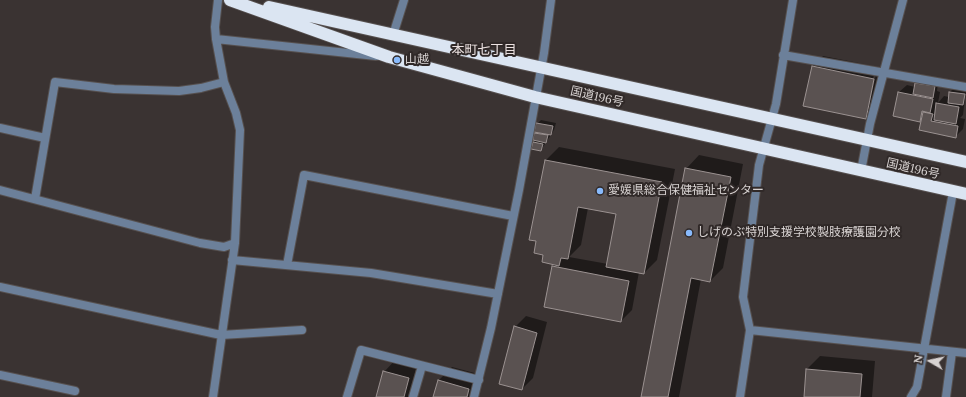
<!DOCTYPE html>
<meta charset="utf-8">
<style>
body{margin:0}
#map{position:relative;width:966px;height:397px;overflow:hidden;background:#3a3332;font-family:Lora,serif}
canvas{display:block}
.north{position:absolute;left:910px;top:341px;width:40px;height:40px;-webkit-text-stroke:3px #302928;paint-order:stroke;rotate:279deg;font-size:11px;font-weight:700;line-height:16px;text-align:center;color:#d8d3d2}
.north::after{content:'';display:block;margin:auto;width:14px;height:18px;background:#d8d3d2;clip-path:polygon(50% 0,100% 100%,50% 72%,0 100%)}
</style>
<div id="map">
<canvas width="966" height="397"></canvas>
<div class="north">N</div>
</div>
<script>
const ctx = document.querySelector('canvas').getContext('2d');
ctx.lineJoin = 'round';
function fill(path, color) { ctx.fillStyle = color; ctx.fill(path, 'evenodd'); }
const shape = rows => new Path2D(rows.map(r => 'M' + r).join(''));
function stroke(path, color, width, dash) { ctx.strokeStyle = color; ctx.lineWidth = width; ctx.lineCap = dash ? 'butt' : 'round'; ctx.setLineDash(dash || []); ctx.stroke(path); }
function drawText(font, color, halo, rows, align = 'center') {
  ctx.font = font + ' Lora,"Noto Sans JP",serif'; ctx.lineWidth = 4; ctx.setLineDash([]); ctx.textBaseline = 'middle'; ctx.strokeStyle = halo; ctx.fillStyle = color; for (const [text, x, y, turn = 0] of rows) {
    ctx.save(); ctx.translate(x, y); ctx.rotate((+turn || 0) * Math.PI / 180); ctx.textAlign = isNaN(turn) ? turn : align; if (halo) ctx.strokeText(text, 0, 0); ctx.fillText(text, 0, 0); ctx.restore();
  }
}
fill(shape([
 [823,56,884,68,876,107,865,118,813,66],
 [874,74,876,74,869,107,867,107],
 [919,80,938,83,937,91,940,92,938,103,944,96,949,97,950,92,954,88,966,90,963,115,960,118,965,119,963,129,956,136,923,118,919,121,894,116,899,92,907,85,915,87],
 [541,120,556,123,554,130,541,150,534,142,536,140,537,124],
 [559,147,675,169,657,260,644,273,639,272,632,310,621,321,553,266,555,264,544,254,537,240,530,239,546,160],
 [588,208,617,214,608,264,569,257,581,245],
 [699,155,743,164,723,268,710,281,701,279,679,397,642,397,686,169],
 [526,316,547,322,533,378,522,389,515,327],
 [820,356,875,361,872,397,805,397,807,369],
 [397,358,422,365,413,397,377,397,384,372],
 [452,367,482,375,476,397,434,397,439,380]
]), '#0007');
const building = shape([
 [812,66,874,79,866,119,803,106,812,66],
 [915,83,935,86,933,98,913,94,915,83],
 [898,92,933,99,930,113,922,111,920,122,893,116,898,92],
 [949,92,965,94,963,105,948,103,949,92],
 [936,103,959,107,956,124,934,120,936,103],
 [923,112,933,114,931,121,958,126,956,138,919,130,923,112],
 [536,123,553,126,551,135,534,132,536,123],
 [534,133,548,135,546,143,533,140,534,133],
 [533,142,543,144,541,151,531,149,533,142],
 [545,160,662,182,644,274,606,267,616,214,578,207,568,259,561,258,559,266,542,262,543,255,534,253,536,241,529,240,545,160],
 [685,168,731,177,710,282,691,278,668,397,641,397,685,168],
 [552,266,629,281,621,322,544,307,552,266],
 [514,326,537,333,522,390,499,384,514,326],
 [806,369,862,374,860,397,804,397,806,369],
 [383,371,409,378,404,397,376,397,383,371],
 [438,380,469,389,467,397,433,397,438,380]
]);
fill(building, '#5a5251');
stroke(building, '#9b9291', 1);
const street = shape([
 [393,35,404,0],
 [216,39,376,56],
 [783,55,966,87],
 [0,128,45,138],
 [861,171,870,124,903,0],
 [0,190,200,243,224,247,235,243],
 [35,199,55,82,114,89,179,91,201,88,224,82],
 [232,260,371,273,498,294],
 [287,265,304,175,513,216],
 [0,287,221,335,302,330],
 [750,330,966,353],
 [0,375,75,391],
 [213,397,235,243,240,130,236,113,224,82,216,39,215,27,218,0],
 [347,397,361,350,479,380],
 [413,397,422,366],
 [474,397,491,328,519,190,544,53,551,0],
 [740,397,750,330,743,297,759,165,776,104,793,0],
 [911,397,917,387,953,192],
 [946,397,952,352]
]);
const highway = shape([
 [230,0,389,57,535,97,966,194],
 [269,7,966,162]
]);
stroke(street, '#56504f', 10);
stroke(highway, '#56504f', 14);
stroke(street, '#6c809a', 8);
stroke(highway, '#dbe5f2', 12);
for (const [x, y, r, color] of [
 [397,60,4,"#88bafc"],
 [600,191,4,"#88bafc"],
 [689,233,4,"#88bafc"]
]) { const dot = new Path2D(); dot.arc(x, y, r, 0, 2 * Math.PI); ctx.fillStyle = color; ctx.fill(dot); stroke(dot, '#302928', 1.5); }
drawText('12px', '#d8d3d2', '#302928', [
 ["山越",405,60],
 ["愛媛県総合保健福祉センター",608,191],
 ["しげのぶ特別支援学校製肢療護園分校",697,233]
], 'left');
drawText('12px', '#d8d3d2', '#302928', [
 ["国道196号",597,97,13],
 ["国道196号",913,169,13]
]);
drawText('13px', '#ece2e1', '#302928', [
 ["本町七丁目",484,50]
]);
</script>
